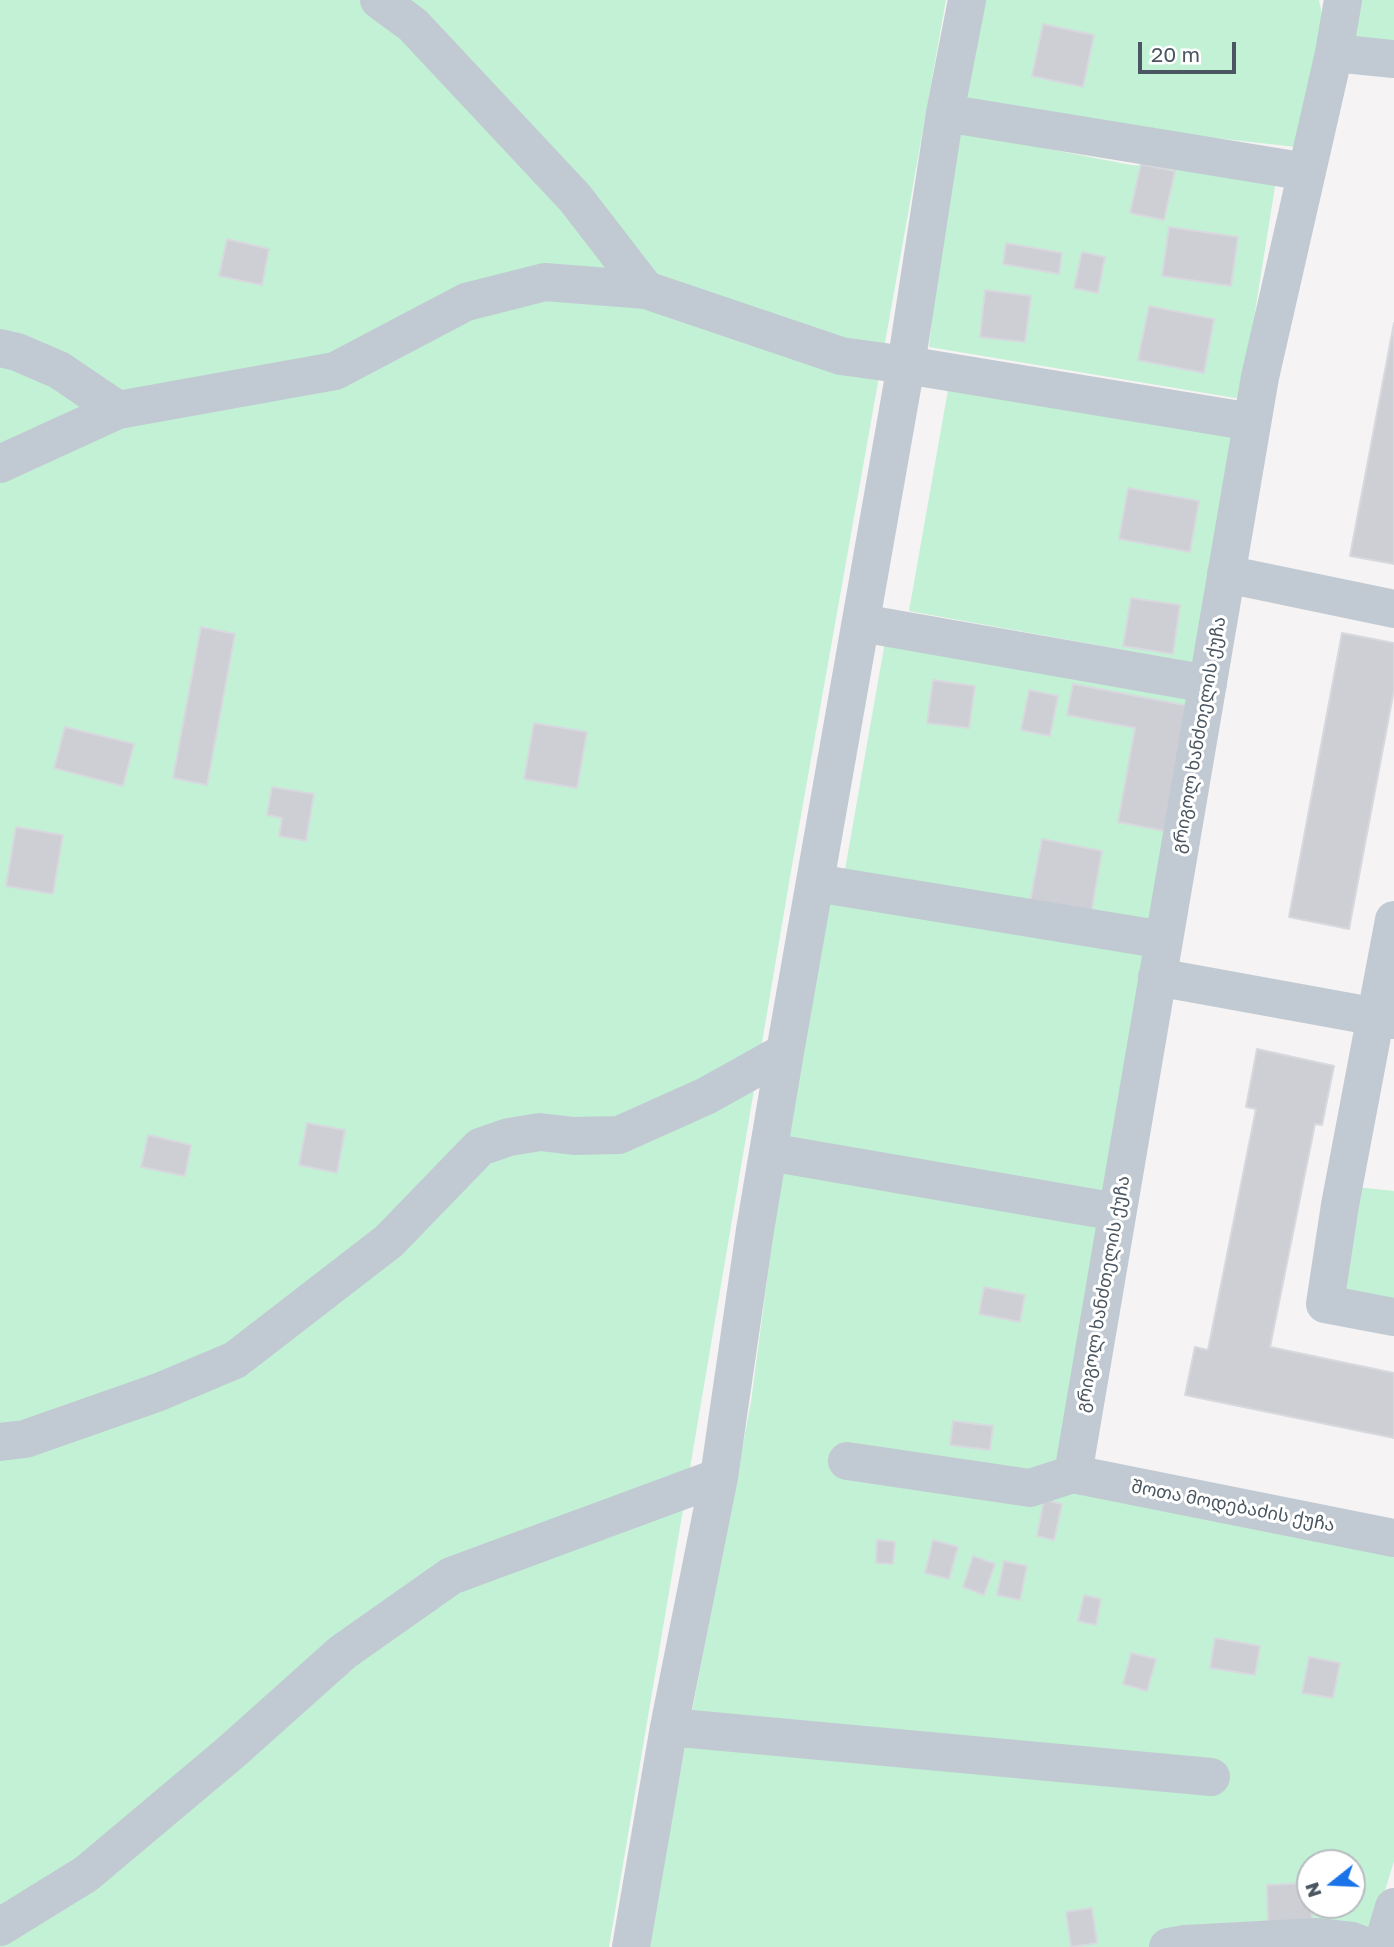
<!DOCTYPE html>
<meta charset="utf-8">
<style>
body{margin:0}
#map{position:relative;width:1394px;height:1947px;overflow:hidden;background:#f5f3f3;font-family:"Golos Text",sans-serif}
canvas{display:block}
.north{position:absolute;left:1296px;top:1849px;width:70px;height:70px;box-sizing:border-box;background:#fff;border:2px solid #b7bbc0;border-radius:50%;rotate:252deg;font-size:19px;font-weight:700;line-height:28px;text-align:center;color:#4a5661}
.north::after{content:'';display:block;margin:auto;width:24px;height:32px;background:#1a73e8;clip-path:polygon(50% 0,100% 100%,50% 72%,0 100%)}
.scale{position:absolute;left:1138px;top:42px;width:98px;height:32px;box-sizing:border-box;border:4px solid #4a5661;border-top:0;padding-left:9px;font-size:21px;line-height:24px;white-space:nowrap;color:#4a5661;-webkit-text-stroke:5px #fff;paint-order:stroke}
</style>
<div id="map">
<canvas width="1394" height="1947"></canvas>
<div class="north">N</div>
<div class="scale">20 m</div>
</div>
<script>
const ctx = document.querySelector('canvas').getContext('2d');
ctx.lineJoin = 'round';
function fill(path, color) { ctx.fillStyle = color; ctx.fill(path, 'evenodd'); }
const shape = rows => new Path2D(rows.map(r => 'M' + r).join(''));
function stroke(path, color, width, dash) { ctx.strokeStyle = color; ctx.lineWidth = width; ctx.lineCap = dash ? 'butt' : 'round'; ctx.setLineDash(dash || []); ctx.stroke(path); }
function drawText(font, color, halo, rows, align = 'center') {
  ctx.font = font + ' "Golos Text","Noto Sans Georgian",sans-serif'; ctx.lineWidth = 6; ctx.setLineDash([]); ctx.textBaseline = 'middle'; ctx.strokeStyle = halo; ctx.fillStyle = color; for (const [text, x, y, turn = 0] of rows) {
    ctx.save(); ctx.translate(x, y); ctx.rotate((+turn || 0) * Math.PI / 180); ctx.textAlign = isNaN(turn) ? turn : align; if (halo) ctx.strokeText(text, 0, 0); ctx.fillText(text, 0, 0); ctx.restore();
  }
}
fill(shape([
 [0,0,946,0,790,877,609,1947,0,1947],
 [978,0,1319,0,1325,29,1296,147,1161,132,956,125],
 [1342,0,1394,0,1394,43,1355,38],
 [951,130,1131,165,1277,174,1241,399,929,347],
 [949,384,1238,422,1196,663,909,611],
 [886,636,1193,690,1151,930,843,881],
 [823,889,1157,944,1114,1205,779,1147],
 [782,1166,1119,1224,1080,1460,1394,1525,1394,1861,1371,1936,1372,1947,647,1947,751,1402],
 [1310,1863,1352,1863,1352,1905,1310,1905],
 [1348,1186,1394,1191,1394,1305,1336,1294]
]), '#c3f1d5');
const building = shape([
 [1043,24,1094,35,1083,87,1032,76,1043,24],
 [1141,164,1175,171,1164,220,1130,213,1141,164],
 [1169,227,1238,237,1231,286,1162,276,1169,227],
 [227,239,269,249,262,285,219,276,227,239],
 [1006,243,1062,253,1059,274,1003,264,1006,243],
 [1082,252,1105,257,1098,293,1074,288,1082,252],
 [985,290,1031,296,1025,342,980,337,985,290],
 [1149,306,1214,319,1204,373,1138,360,1149,306],
 [1394,323,1394,564,1350,556,1394,323],
 [1128,488,1199,501,1190,552,1119,539,1128,488],
 [1131,598,1180,605,1173,654,1123,646,1131,598],
 [201,627,235,634,207,785,173,778,201,627],
 [1342,633,1394,643,1394,690,1349,929,1289,917,1342,633],
 [933,680,975,686,969,728,927,723,933,680],
 [1073,684,1189,706,1165,831,1118,822,1135,728,1067,715,1073,684],
 [1029,690,1058,696,1050,736,1021,730,1029,690],
 [534,723,587,732,577,788,524,779,534,723],
 [65,727,134,744,123,786,54,768,65,727],
 [272,787,314,794,306,841,279,836,282,818,267,815,272,787],
 [16,827,63,835,53,894,6,886,16,827],
 [1042,839,1102,851,1091,914,1030,902,1042,839],
 [1257,1049,1334,1066,1322,1125,1315,1124,1270,1347,1394,1373,1394,1438,1185,1395,1195,1347,1208,1350,1256,1109,1246,1107,1257,1049],
 [307,1123,345,1130,337,1173,299,1165,307,1123],
 [148,1135,191,1145,185,1176,141,1167,148,1135],
 [984,1287,1025,1295,1020,1322,979,1314,984,1287],
 [953,1421,993,1426,990,1450,950,1445,953,1421],
 [1044,1500,1062,1504,1054,1540,1037,1536,1044,1500],
 [877,1540,895,1542,893,1564,876,1563,877,1540],
 [933,1540,958,1547,949,1579,925,1573,933,1540],
 [973,1556,995,1564,984,1595,963,1587,973,1556],
 [1004,1561,1027,1566,1020,1600,997,1595,1004,1561],
 [1084,1595,1101,1599,1096,1625,1078,1621,1084,1595],
 [1215,1638,1260,1646,1255,1675,1210,1668,1215,1638],
 [1131,1653,1156,1659,1147,1691,1123,1684,1131,1653],
 [1309,1657,1340,1663,1333,1698,1302,1693,1309,1657],
 [1310,1883,1312,1922,1268,1923,1267,1885,1310,1883],
 [1092,1908,1097,1943,1071,1947,1066,1912,1092,1908]
]);
fill(building, '#cdcfd5');
stroke(building, '#d7d9de', 2);
stroke(shape([
 [379,0,413,25,575,198,646,290],
 [1334,53,1394,59],
 [945,113,1307,172],
 [0,348,17,352,59,370,118,410],
 [0,464,118,410,335,371,466,302,545,282,646,290,841,356,906,365,1252,422],
 [1226,574,1394,609],
 [861,623,1208,684],
 [816,883,1164,940],
 [1394,920,1340,1205,1325,1304,1394,1317],
 [1157,977,1394,1020],
 [769,1152,1117,1212],
 [0,1442,25,1439,159,1392,235,1360,389,1241,480,1147,509,1137,540,1132,574,1136,619,1135,706,1096,785,1052],
 [847,1461,1030,1488,1073,1474,1394,1538],
 [1073,1474,1260,377,1334,53,1343,0],
 [669,1727,1211,1777],
 [0,1927,86,1874,230,1753,343,1652,451,1576,719,1477],
 [631,1947,669,1727,719,1477,755,1230,785,1052,906,365,945,113,967,0],
 [1168,1947,1185,1944,1316,1937,1352,1941,1368,1947],
 [1382,1947,1394,1907]
]), '#c1cad2', 38);
drawText('18px', '#4a5661', '#fff', [
 ["გრიგოლ ხანძთელის ქუჩა",1199,735,-80],
 ["გრიგოლ ხანძთელის ქუჩა",1103,1294,-80],
 ["შოთა მოდებაძის ქუჩა",1233,1506,11]
]);
</script>
